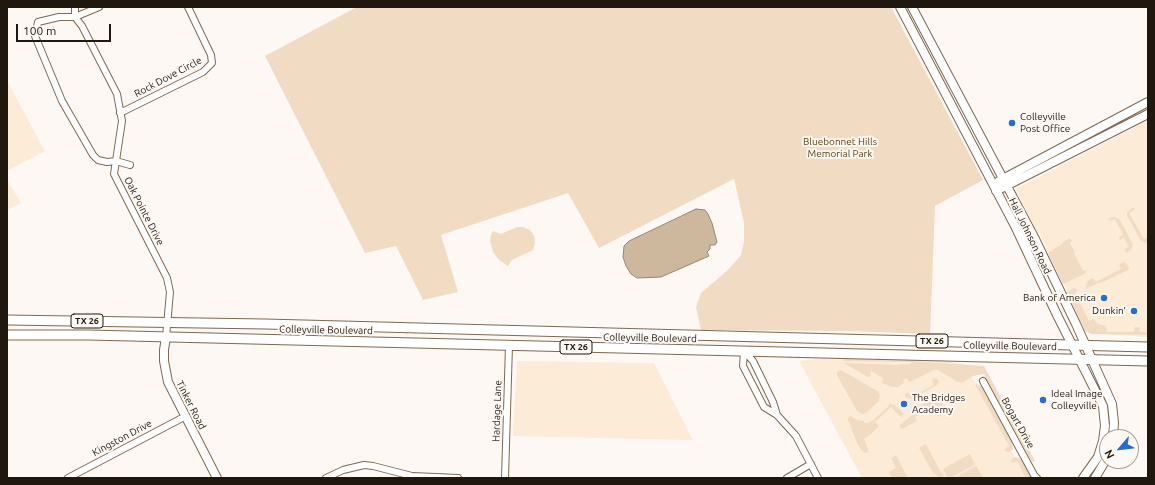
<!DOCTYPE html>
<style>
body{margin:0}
#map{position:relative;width:1155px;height:485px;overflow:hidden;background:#fdf8f3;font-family:Ubuntu,sans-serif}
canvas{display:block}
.frame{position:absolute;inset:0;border:8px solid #20180e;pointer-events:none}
.north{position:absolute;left:1099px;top:429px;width:40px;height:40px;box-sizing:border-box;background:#fdf8f3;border:1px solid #a59e97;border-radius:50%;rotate:242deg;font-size:11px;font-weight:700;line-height:16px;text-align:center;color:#20180e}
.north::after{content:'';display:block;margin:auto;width:14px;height:18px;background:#236dd8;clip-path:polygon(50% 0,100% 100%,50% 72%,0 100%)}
.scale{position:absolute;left:16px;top:24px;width:95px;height:18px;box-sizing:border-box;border:2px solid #20180e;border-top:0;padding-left:5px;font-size:12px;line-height:14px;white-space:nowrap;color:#20180e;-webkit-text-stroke:3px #fdf8f3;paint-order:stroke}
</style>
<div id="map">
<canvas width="1155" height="485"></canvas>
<div class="frame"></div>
<div class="north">N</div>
<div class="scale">100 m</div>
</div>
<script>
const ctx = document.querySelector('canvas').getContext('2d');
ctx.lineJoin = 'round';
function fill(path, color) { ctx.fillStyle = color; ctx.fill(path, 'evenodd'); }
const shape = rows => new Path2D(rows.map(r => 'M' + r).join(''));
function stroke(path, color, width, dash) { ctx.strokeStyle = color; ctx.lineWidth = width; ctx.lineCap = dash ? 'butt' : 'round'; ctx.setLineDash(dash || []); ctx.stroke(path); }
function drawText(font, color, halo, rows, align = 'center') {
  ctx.font = font + ' Ubuntu,sans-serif'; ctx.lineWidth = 4; ctx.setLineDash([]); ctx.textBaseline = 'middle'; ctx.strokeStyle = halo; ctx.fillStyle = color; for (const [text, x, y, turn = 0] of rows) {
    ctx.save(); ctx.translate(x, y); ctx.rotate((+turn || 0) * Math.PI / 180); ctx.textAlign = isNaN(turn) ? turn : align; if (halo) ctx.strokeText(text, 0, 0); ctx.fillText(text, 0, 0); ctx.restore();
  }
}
fill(shape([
 [7,81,45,151,7,171],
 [1148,120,1148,337,1103,334,1083,324,1041,236,1034,226,1016,189],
 [7,180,21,203,7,210],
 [840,356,912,357,965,364,1026,478,862,478,799,361],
 [517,361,654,363,693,440,513,436]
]), '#fcebd7');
fill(shape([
 [357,7,891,7,983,180,935,206,930,334,851,331,701,330,696,307,701,293,729,269,741,255,744,242,744,223,734,179,599,248,568,193,441,235,458,292,423,300,396,246,365,253,265,56],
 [1134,207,1135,209,1129,213,1144,239,1148,237,1148,241,1145,243,1141,241,1127,215,1127,212],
 [1112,217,1115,217,1120,220,1133,245,1131,250,1126,253,1125,249,1129,247,1124,238,1120,240,1119,237,1123,235,1115,219,1110,221,1108,219],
 [517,227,523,227,530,230,534,236,535,243,533,250,512,260,508,266,499,260,493,252,490,241,491,235,493,231,501,234],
 [1070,238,1072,241,1070,243,1075,252,1074,253,1083,271,1086,270,1086,273,1063,284,1048,253,1062,244,1063,242],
 [1123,262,1127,264,1129,268,1128,270,1101,283,1100,282,1086,289,1086,285,1088,281,1093,278,1096,282,1121,269,1119,265],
 [1074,288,1078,290,1075,293,1089,321,1093,319,1098,324,1106,326,1107,332,1134,332,1135,327,1139,327,1140,332,1148,332,1148,335,1091,334,1085,331,1067,292],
 [845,359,911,361,984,366,1035,461,1033,462,1031,460,984,374,973,376,962,383,956,381,938,370,934,370,910,382,906,378,903,380,904,383,898,387,892,387,882,383,883,378,871,371,870,377,868,377,844,363,897,365,911,364,911,362,843,361],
 [841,370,879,392,880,396,879,401,866,413,862,414,857,411,837,375,837,372],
 [936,378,939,381,937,385,911,399,905,397,905,394,908,392,912,397,934,385,932,379],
 [975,384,977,384,982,387,1012,441,1013,449,1009,452,1005,451,1005,449,1009,446],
 [938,396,947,412,938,417,933,408,915,417,917,421,902,429,899,426,912,415,910,413,915,408],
 [890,403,893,405,894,404,904,414,901,417,891,407,875,422,879,426,870,435,864,439,869,452,864,453,858,445,848,420,848,417,851,416,857,420,864,421,864,423,868,423,873,420,887,408],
 [926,444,939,469,944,476,939,477,932,471,919,448],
 [970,454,975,465,950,478,948,478,943,469],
 [896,455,908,478,892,478,889,472,896,468,891,458],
 [1015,457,1019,458,1023,462,1031,476,1029,478,1025,477,1017,461,1013,463,1011,462,1011,460],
 [976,466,983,478,954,478]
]), '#f1dbc2');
const water = shape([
 [696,209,705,210,708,214,712,223,717,242,715,245,710,245,710,249,707,252,709,256,661,277,637,278,631,274,626,266,623,257,624,246,629,241,696,209]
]);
fill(water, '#cdb79d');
stroke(water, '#998772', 1);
const street = shape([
 [75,7,75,17,82,26,117,94,122,121,114,174,167,278,170,292,166,337],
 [99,7,75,17,59,17,38,22,35,36,62,101,93,155,98,160,107,162,116,161,130,165],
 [120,113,203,72,212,63,211,55,188,7],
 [744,351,743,366,764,407,777,415,796,436,818,478],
 [744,351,753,361,773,402,777,415],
 [983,381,1034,475,1037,478],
 [68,478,186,416],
 [326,478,343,470,364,465,373,466,412,476,458,478],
 [505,478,509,345],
 [787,478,811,464]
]);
const secondary = shape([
 [900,7,1016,228,1058,317,1103,406,1105,426,1103,441,1098,457,1083,478],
 [912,7,1034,237,1076,324,1112,404,1114,423,1113,437],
 [999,181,1148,102],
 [996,191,1148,114],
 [1017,228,1025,234,1033,246,1040,250],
 [166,337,164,350,164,361,168,382,217,478],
 [1095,478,1107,458]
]);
const primary = shape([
 [7,320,265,324,1148,347],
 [7,335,89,335,1148,361]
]);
stroke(street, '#7e6951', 8);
stroke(secondary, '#7e6951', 10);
stroke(primary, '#7e6951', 11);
stroke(street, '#fff', 6);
stroke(secondary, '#fff', 8);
stroke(primary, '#fff', 9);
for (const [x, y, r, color] of [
 [1012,123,4,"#236dd8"],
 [1104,298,4,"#236dd8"],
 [1134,311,4,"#236dd8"],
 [1043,400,4,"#236dd8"],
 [904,404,4,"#236dd8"]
]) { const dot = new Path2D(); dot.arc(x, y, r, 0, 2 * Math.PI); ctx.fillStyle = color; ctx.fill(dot); stroke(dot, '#fdf8f3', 1.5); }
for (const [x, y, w] of [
 [87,321,32],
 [932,341,32],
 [576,347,32]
]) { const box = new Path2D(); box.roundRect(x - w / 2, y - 7, w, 14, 3); ctx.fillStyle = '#fdf8f3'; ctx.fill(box); stroke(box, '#20180e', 1); }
drawText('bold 9px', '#20180e', null, [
 ["TX 26",87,321],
 ["TX 26",932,341],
 ["TX 26",576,347]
]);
drawText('10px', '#20180e', '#fdf8f3', [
 ["Rock Dove Circle",168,77,-28],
 ["Oak Pointe Drive",144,211,63],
 ["Hall Johnson Road",1030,236,64],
 ["Colleyville Boulevard",326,330,1],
 ["Colleyville Boulevard",650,338,1],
 ["Colleyville Boulevard",1010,346,1],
 ["Tinker Road",191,405,63],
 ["Hardage Lane",497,411,-88],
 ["Bogart Drive",1018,423,61],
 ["Kingston Drive",122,438,-28]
]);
drawText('10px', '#20180e', '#fdf8f3', [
 ["Colleyville",1020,117],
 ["Post Office",1020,129],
 ["Bank of America",1096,298,"right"],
 ["Dunkin'",1126,311,"right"],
 ["Ideal Image",1051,394],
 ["Colleyville",1051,406],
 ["The Bridges",912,398],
 ["Academy",912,410]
], 'left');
drawText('10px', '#5f3e11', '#fdf8f3', [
 ["Bluebonnet Hills",840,142],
 ["Memorial Park",840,154]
]);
</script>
